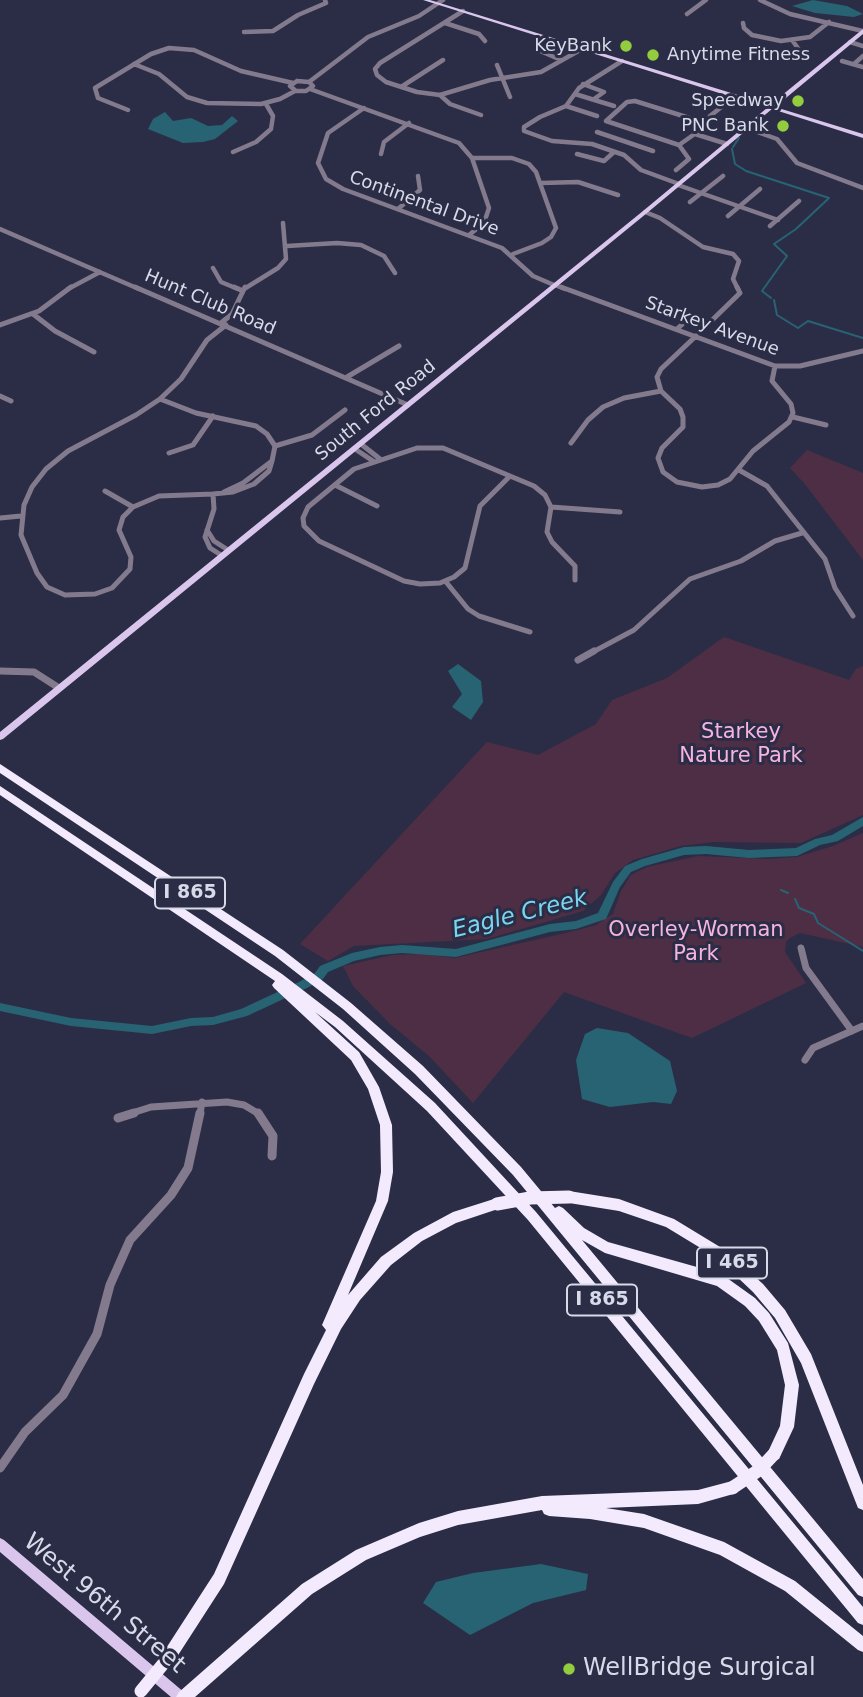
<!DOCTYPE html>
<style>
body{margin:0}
canvas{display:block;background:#2a2d45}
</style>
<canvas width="863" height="1697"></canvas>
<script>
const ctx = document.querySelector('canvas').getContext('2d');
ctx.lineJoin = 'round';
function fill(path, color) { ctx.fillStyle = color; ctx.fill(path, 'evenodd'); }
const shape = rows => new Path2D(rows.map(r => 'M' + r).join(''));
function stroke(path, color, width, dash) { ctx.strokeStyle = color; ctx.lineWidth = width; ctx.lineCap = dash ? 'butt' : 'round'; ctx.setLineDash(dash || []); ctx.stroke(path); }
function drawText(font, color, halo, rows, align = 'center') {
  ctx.font = font + ' "DejaVu Sans",sans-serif'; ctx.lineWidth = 6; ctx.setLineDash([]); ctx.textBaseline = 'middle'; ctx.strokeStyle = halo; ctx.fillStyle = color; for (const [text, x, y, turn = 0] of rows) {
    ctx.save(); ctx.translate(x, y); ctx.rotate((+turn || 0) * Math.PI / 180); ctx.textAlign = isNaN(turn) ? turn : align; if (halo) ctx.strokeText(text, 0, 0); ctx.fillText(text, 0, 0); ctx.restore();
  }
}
fill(shape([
 [807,450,863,473,863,560,804,483,790,468],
 [724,637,849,680,856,669,863,666,863,815,801,843,713,842,681,846,633,860,615,873,601,895,583,911,487,939,354,946,328,961,300,944,487,742,538,755,596,724,612,700,667,678],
 [863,833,863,947,800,933,790,938,786,942,785,952,806,983,692,1038,564,992,473,1103,430,1057,389,1023,353,986,343,966,393,955,421,954,455,958,566,933,596,925,613,914,621,891,631,875,647,867,698,856,767,859,797,857,833,846]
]), '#4e2e44');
fill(shape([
 [813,0,847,6,863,14,854,17,815,13,792,6],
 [165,112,173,121,191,118,208,126,222,125,232,116,238,121,215,139,203,142,183,143,148,129,153,119],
 [458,664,481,681,483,702,471,720,452,707,462,694,448,671],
 [597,1028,628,1033,670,1061,677,1091,671,1104,653,1102,610,1107,582,1099,576,1060,585,1034],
 [541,1564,588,1574,586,1590,533,1603,470,1635,423,1603,436,1582,473,1573]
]), '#276373');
stroke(shape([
 [733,147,739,138],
 [732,149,735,164,746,171,829,198,796,229,774,244,787,256,762,291,771,298],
 [774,300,777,315,798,328,808,321,863,338],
 [781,890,788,893],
 [795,899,799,908,814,914,818,923,863,951]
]), '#276373', 2);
fill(shape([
 [863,817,863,826,838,841,820,845,797,856,749,858,706,854,684,855,645,866,631,872,620,887,606,919,576,929,550,932,456,957,402,953,380,955,354,961,328,972,323,979,307,988,247,1016,213,1025,191,1026,152,1034,71,1026,0,1011,0,1003,71,1018,152,1026,191,1018,213,1017,241,1009,299,982,315,973,320,966,352,953,380,947,402,945,456,949,550,924,576,921,598,913,613,882,625,866,642,859,684,847,706,846,749,850,796,848,815,839,832,835,863,817]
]), '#276373');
stroke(shape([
 [760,0,790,14,863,31],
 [463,11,380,63,375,69,377,75,386,82,417,92,440,95,490,80,541,72,582,49],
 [687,14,706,0],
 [445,23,479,34,485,41],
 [743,23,744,28,752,35,781,41,810,37,829,22],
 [244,32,273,31,298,15,326,3,325,0],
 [792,40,800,51],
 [850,42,863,46],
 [538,50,561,60],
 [622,61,579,88,566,106,540,117,524,127,524,131,552,141,592,144,624,155,641,170,679,184],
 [842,61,863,67],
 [134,64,159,74,187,97,207,103,261,104,280,99,295,91],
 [854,64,863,56],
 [497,65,510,97],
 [297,81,309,82,313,86,306,91,296,91,290,86,297,81],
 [309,82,368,37,419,16,443,0],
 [583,84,604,92,594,99],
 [401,87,443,60],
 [310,89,459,143,472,158,489,208,484,223,469,235],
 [575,94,614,106],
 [440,95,450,104,481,115],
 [635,101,696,120,699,124,696,133,679,145,606,121,627,102,635,101],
 [566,106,597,116],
 [364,108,328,133,318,163,326,179,343,189,502,248,533,276,554,285],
 [128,110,98,98,95,88,151,54,169,48,194,50,241,71,293,83],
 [710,116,734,97],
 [746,128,777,139,797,163,863,188],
 [597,132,653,151],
 [695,134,727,144],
 [233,152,256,142,271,129,273,116,266,104],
 [381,154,384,142,409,123],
 [577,154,604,161,614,152],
 [472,158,512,158,529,164,536,172,556,228,551,237,542,243,513,254],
 [676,170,689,159,679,145],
 [541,183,578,182,618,195],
 [678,185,778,220],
 [690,202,723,176],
 [398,209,420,190,418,176],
 [645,212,660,218,703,247,733,254,739,261,733,279,738,289],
 [728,216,760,189],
 [770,226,799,201],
 [0,229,139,289],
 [287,246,337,243,361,245,384,256,395,273],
 [213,268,221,282,238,289],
 [555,285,565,289],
 [68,289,100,272],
 [244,289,278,268,286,259,283,223]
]), '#847a8d', 4.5);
stroke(shape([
 [135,287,408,405],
 [234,287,241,290],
 [561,287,775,366,800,366,863,351],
 [33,314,55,331,94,352],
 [221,323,232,314,245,287],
 [0,325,39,311,71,287],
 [677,329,690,317,708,324],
 [703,329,740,293,737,287],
 [696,336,661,369,657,377,661,391,680,409,683,417,683,427,662,448,658,458,663,472,677,482,702,487,718,485,730,479,753,451,789,422,793,413,791,404,772,381,775,366],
 [347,377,399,346],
 [0,396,11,401],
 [160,399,196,413,256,426,267,434,275,446,272,461],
 [793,417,826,425],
 [571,443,588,420,603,407,624,398,661,391],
 [361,444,380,459],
 [275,446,312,435,345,410],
 [417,448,443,448,510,476,480,506,465,568,454,577,440,583,420,584,404,581,319,541,304,526,303,518,308,507,354,469,417,448],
 [355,449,373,461],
 [169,453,193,445,213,416],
 [739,470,767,486,825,559,835,588,853,616],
 [510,476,534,486,545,495,551,507,547,532,552,542,575,566,575,580],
 [335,485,377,506],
 [105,491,133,507],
 [213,494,159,496,133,507,123,517,119,530,131,557,130,569,112,588,95,594,65,595,47,587,37,573,21,535,24,505,32,487,46,469,68,451,136,415,160,399,181,379,207,340,226,325],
 [551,507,620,512],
 [0,518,21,516],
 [207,530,214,541,228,550],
 [221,555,210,548,205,537,214,509,213,494,233,492,254,484,269,471,272,461,243,483,224,492],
 [446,582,468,609,479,616,530,632],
 [591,653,634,630,690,579,741,561,775,541,802,533]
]), '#847a8d', 5);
stroke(shape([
 [578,660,594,651],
 [0,671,34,672,59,688],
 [801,948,806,968,852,1031],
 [805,1060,813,1048,863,1026],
 [129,1114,151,1107,227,1102,244,1105,259,1114],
 [200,1114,202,1102]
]), '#847a8d', 7);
stroke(shape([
 [258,1113,273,1136,272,1156],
 [118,1118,134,1113],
 [0,1468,25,1432,63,1395,97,1334,110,1285,130,1240,171,1195,188,1168,200,1113]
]), '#847a8d', 9);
fill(shape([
 [423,0,430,0,770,105,863,29,863,34,775,107,863,134,863,138,772,109,647,213,3,739,0,740,0,732,643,211,767,108,423,0],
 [0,1538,4,1540,185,1693,187,1697,171,1697,0,1552,0,1538]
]), '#dac6ec');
fill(shape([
 [0,764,283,950,351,1003,423,1066,521,1167,555,1208,559,1206,563,1208,584,1228,608,1242,704,1269,727,1278,755,1298,769,1313,788,1343,799,1385,794,1427,779,1459,774,1461,769,1459,767,1454,780,1426,785,1385,777,1350,759,1321,745,1306,717,1286,605,1253,582,1240,863,1579,863,1597,858,1595,513,1175,415,1074,343,1009,275,956,0,773,0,764],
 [0,786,282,974,343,1021,435,1103,536,1212,863,1607,863,1625,858,1623,528,1220,427,1111,335,1027,315,1012,359,1052,379,1087,392,1125,393,1172,388,1201,348,1295,381,1257,414,1233,453,1212,497,1198,501,1200,503,1204,501,1208,456,1223,422,1241,391,1265,360,1300,341,1329,314,1384,224,1584,173,1663,168,1665,163,1663,161,1658,163,1653,214,1574,304,1374,326,1330,322,1325,376,1201,381,1172,380,1125,368,1089,351,1060,274,988,272,985,275,981,0,795,0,786],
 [569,1191,619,1199,674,1219,725,1250,763,1284,785,1310,811,1354,863,1485,863,1510,858,1508,801,1363,775,1318,753,1292,717,1258,666,1227,619,1211,569,1203,565,1201,563,1197,565,1193,569,1191],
 [732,1481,737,1483,739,1488,737,1493,698,1504,606,1508,644,1514,724,1542,795,1581,863,1636,863,1652,858,1650,785,1591,720,1555,644,1528,590,1519,549,1516,544,1514,542,1510,458,1525,420,1537,366,1560,312,1594,195,1697,176,1697,179,1692,302,1584,356,1550,419,1523,458,1511,542,1496,698,1490,732,1481]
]), '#f4eafd');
stroke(shape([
 [497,1204,530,1198,569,1197],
 [732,1488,759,1470,774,1454],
 [141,1691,168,1658]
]), '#f4eafd', 13);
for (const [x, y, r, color] of [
 [626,46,7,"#93cd3d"],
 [653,55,7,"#93cd3d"],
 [798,101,7,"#93cd3d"],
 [783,126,7,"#93cd3d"],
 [569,1669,7,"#93cd3d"]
]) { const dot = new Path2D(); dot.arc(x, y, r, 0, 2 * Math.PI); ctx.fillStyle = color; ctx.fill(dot); stroke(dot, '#2a2d45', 2.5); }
drawText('18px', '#d7dae9', '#2a2d45', [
 ["KeyBank",612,46],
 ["Anytime Fitness",667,55,"left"],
 ["Speedway",784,101],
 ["PNC Bank",769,126]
], 'right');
drawText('18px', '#d7dae9', '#2a2d45', [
 ["Continental Drive",424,204,20],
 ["Hunt Club Road",210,303,23],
 ["Starkey Avenue",712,327,20],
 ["South Ford Road",376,411,-39]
]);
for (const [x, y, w] of [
 [190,893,70],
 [732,1263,70],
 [602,1300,70]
]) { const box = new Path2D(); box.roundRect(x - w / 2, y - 15.5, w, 31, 5); ctx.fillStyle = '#2a2d45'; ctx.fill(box); stroke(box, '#d7dae9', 2); }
drawText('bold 19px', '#d7dae9', null, [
 ["I 865",190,893],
 ["I 465",732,1263],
 ["I 865",602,1300]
]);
drawText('21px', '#f6b3df', '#2a2d45', [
 ["Starkey",741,733],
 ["Nature Park",741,757],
 ["Overley-Worman",696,931],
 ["Park",696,955]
]);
drawText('italic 23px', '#79d6f1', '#2a2d45', [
 ["Eagle Creek",520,915,-14]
]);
drawText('24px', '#d7dae9', '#2a2d45', [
 ["West 96th Street",104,1604,40]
]);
drawText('24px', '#d7dae9', '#2a2d45', [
 ["WellBridge Surgical",583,1669]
], 'left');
</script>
